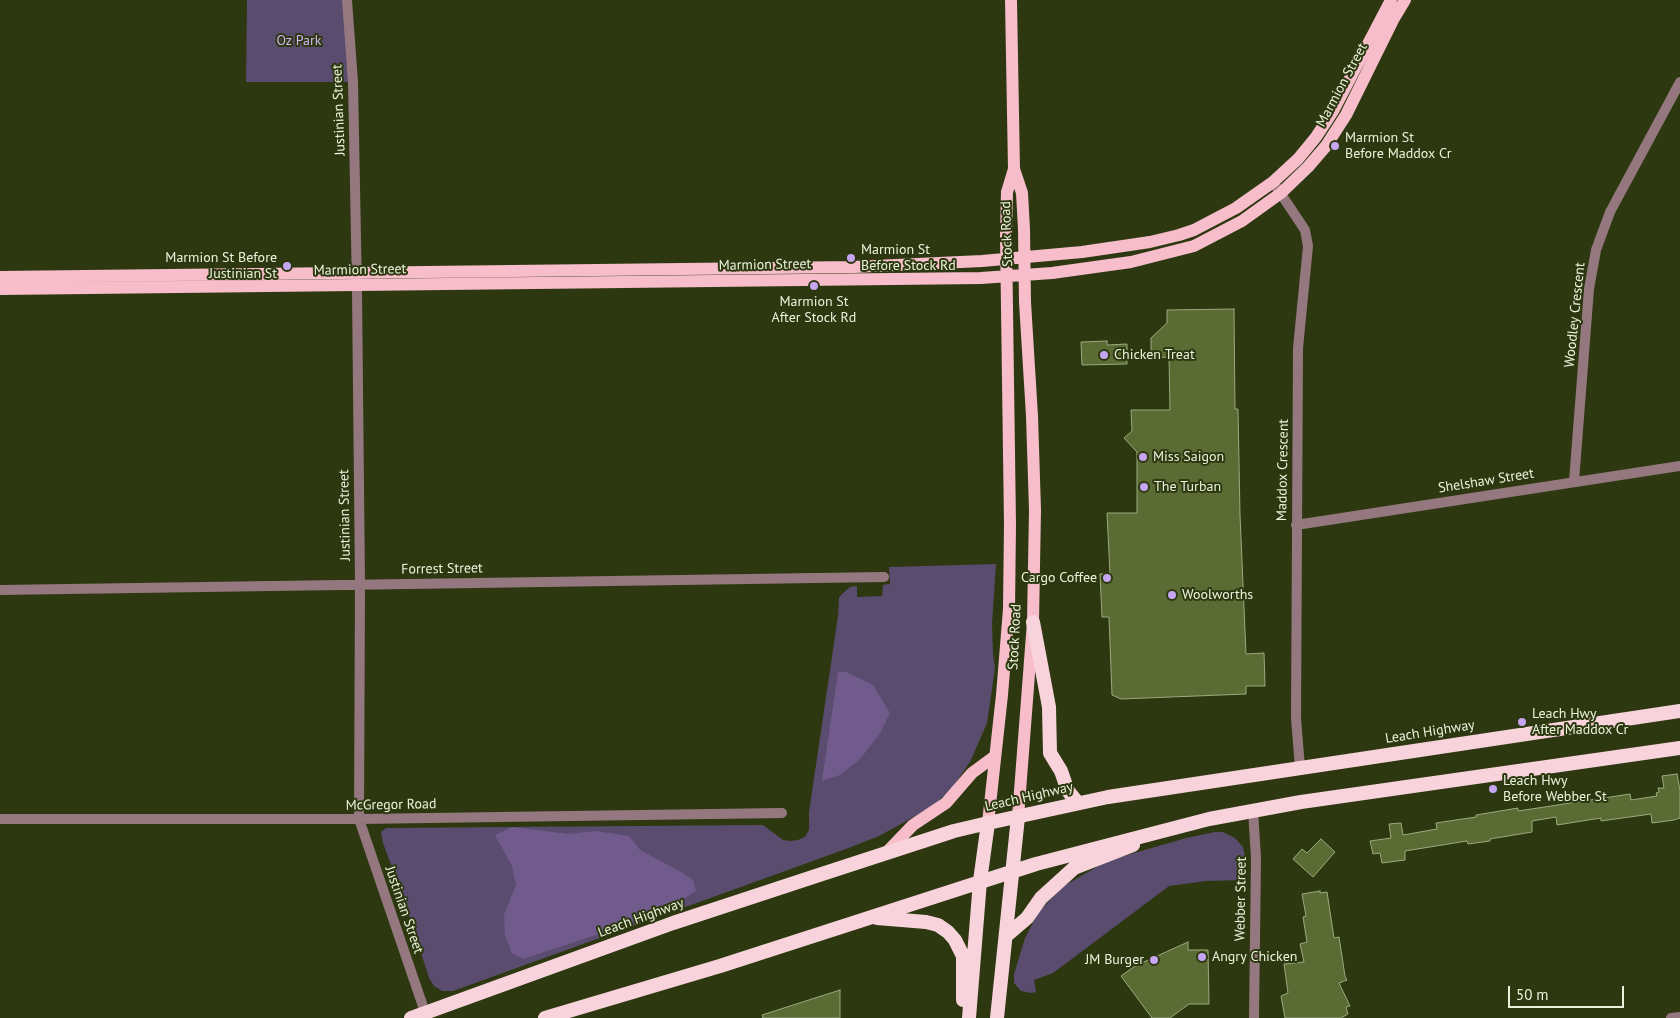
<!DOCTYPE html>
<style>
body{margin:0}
#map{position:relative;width:1680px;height:1018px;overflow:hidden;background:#2d3810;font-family:"PT Sans",sans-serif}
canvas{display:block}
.scale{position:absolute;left:1508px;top:986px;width:116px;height:22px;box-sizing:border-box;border:2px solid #eaf2db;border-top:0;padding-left:6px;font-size:15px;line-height:18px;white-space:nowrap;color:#eaf2db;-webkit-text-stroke:4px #2d3810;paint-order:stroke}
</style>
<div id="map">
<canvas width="1680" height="1018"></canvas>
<div class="scale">50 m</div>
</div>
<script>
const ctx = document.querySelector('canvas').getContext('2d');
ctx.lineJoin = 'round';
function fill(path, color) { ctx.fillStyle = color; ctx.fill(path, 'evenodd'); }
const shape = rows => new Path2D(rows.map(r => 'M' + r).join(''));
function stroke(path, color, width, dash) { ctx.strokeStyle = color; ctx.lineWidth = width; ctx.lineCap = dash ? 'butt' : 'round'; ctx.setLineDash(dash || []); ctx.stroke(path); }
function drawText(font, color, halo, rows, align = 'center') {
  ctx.font = font + ' "PT Sans",sans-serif'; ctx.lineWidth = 4; ctx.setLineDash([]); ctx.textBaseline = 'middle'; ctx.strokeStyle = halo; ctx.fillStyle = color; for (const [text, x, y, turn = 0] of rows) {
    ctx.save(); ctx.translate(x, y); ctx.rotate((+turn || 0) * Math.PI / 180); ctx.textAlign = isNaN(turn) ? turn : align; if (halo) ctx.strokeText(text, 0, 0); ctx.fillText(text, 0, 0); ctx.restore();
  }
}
fill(shape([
 [247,0,347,0,353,82,246,82],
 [996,564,992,624,993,653,995,668,987,723,971,760,951,790,930,808,879,836,846,849,453,991,442,991,434,986,429,978,403,897,383,843,381,832,386,828,763,825,783,840,790,841,798,840,805,837,809,830,809,812,838,616,839,598,842,594,850,587,857,586,857,597,882,596,883,585,890,584,889,567],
 [1215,832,1223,832,1235,838,1243,847,1245,856,1243,856,1243,880,1206,881,1169,886,1053,973,1034,980,1036,992,1031,993,1021,991,1014,983,1014,974,1025,938,1038,913,1062,887,1107,861,1186,838]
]), '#5a4c6e');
fill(shape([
 [838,672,846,672,873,685,890,713,879,735,860,759,840,775,822,781],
 [512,827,568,834,595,831,629,836,640,850,681,872,693,880,696,891,679,902,647,916,608,931,523,959,512,953,505,935,504,915,516,885,512,866,495,835]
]), '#715b8d');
const building = shape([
 [1234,309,1235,409,1238,409,1240,515,1246,654,1264,653,1265,686,1246,686,1246,694,1121,699,1112,695,1109,617,1102,617,1100,574,1110,574,1107,513,1137,513,1137,452,1124,438,1132,431,1131,410,1170,410,1169,357,1151,358,1151,338,1167,323,1167,310,1234,309],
 [1107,341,1107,345,1127,344,1127,364,1082,365,1081,342,1107,341],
 [1677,774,1680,790,1680,818,1674,820,1652,823,1651,814,1601,821,1601,818,1557,825,1556,817,1532,821,1532,832,1490,839,1490,841,1468,844,1467,841,1405,851,1405,860,1382,863,1380,853,1373,854,1370,841,1391,838,1389,824,1401,823,1403,835,1437,829,1436,823,1476,817,1476,815,1518,808,1518,811,1630,794,1631,800,1657,796,1656,793,1659,792,1658,788,1664,788,1662,776,1677,774],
 [1321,839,1335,852,1313,877,1293,859,1302,849,1307,853,1321,839],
 [1320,891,1320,893,1327,892,1334,938,1339,937,1345,976,1347,980,1339,983,1350,1006,1346,1007,1348,1014,1341,1018,1285,1018,1281,996,1288,993,1284,964,1304,962,1300,944,1307,942,1303,917,1306,916,1302,894,1320,891],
 [1188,942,1188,950,1208,950,1209,1004,1189,1004,1170,1018,1152,1018,1121,976,1135,966,1188,942],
 [840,990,840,1018,763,1018,762,1015,840,990]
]);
fill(building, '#5a6b34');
stroke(building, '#9bab7f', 1);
stroke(shape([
 [347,0,353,82,357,290,360,584,359,819,427,1018],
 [1273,182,1305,230,1308,246,1298,348,1296,718,1300,768],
 [1574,481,1589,289,1596,250,1610,212,1680,82],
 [1296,525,1680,466],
 [0,590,884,577],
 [1253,810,1256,858,1254,1018],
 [0,819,359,819,782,813],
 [1671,1018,1680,1017]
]), '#95787f', 10);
stroke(shape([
 [1011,0,1014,169,1022,193,1024,229,1025,302,1032,416,1035,510,1033,622,1018,817],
 [0,277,853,267,982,261,1082,252,1150,242,1179,235,1194,230,1236,208,1273,182,1298,159,1316,137,1333,111,1391,0],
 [0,289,981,278,1052,273,1131,262,1194,246,1242,221,1281,193,1308,167,1326,146,1346,115,1393,20,1405,0],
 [988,823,1002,695,1009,609,1010,525,1006,236,1007,192,1014,169],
 [886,853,913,825,946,803,972,773,995,756]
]), '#f7bdca', 12);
stroke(shape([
 [1033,622,1049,707,1050,753,1061,771,1068,791,1077,802],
 [877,918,926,922,938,925,948,932,955,940,963,956,963,1000],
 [1006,936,1027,918,1041,898,1074,868,1133,845],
 [411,1018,673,923,822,874,954,831,988,823,1108,797,1680,711],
 [545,1018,720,966,1036,864,1209,819,1301,802,1680,748],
 [969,1018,980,881,988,823],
 [997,1018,1018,817]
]), '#f8d3db', 14);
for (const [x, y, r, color] of [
 [1335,146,5,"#c6a6f0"],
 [851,258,5,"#c6a6f0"],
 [287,266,5,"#c6a6f0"],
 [814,286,5,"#c6a6f0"],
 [1104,355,5,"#c6a6f0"],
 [1143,457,5,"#c6a6f0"],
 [1144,487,5,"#c6a6f0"],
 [1107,578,5,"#c6a6f0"],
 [1172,595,5,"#c6a6f0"],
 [1522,722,5,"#c6a6f0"],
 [1493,789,5,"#c6a6f0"],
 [1202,957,5,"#c6a6f0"],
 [1154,960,5,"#c6a6f0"]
]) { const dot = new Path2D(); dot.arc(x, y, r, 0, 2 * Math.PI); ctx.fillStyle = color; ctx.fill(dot); stroke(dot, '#2d3810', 2); }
drawText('14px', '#d0b7f4', '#2d3810', [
 ["Oz Park",299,41]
]);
drawText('14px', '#eaf2db', '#2d3810', [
 ["Marmion Street",1342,85,-62],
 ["Justinian Street",339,110,-92],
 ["Stock Road",1007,234,-92],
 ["Marmion Street",765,265,-1],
 ["Marmion Street",360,270,-1],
 ["Woodley Crescent",1575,315,-84],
 ["Maddox Crescent",1283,470,-89],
 ["Shelshaw Street",1486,481,-9],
 ["Justinian Street",345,515,-91],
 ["Forrest Street",442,569,-1],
 ["Stock Road",1015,637,-87],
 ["Leach Highway",1430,732,-9],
 ["Leach Highway",1029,797,-13],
 ["McGregor Road",391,805,-1],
 ["Webber Street",1241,899,-89],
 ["Justinian Street",404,910,71],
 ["Leach Highway",641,918,-20]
]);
drawText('14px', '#eaf2db', '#2d3810', [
 ["Marmion St",1345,138],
 ["Before Maddox Cr",1345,154],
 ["Marmion St",861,250],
 ["Before Stock Rd",861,266],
 ["Marmion St Before",277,258,"right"],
 ["Justinian St",277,274,"right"],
 ["Marmion St",814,302,"center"],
 ["After Stock Rd",814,318,"center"],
 ["Chicken Treat",1114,355],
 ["Miss Saigon",1153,457],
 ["The Turban",1154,487],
 ["Cargo Coffee",1097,578,"right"],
 ["Woolworths",1182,595],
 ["Leach Hwy",1532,714],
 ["After Maddox Cr",1532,730],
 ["Leach Hwy",1503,781],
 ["Before Webber St",1503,797],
 ["Angry Chicken",1212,957],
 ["JM Burger",1144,960,"right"]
], 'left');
</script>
